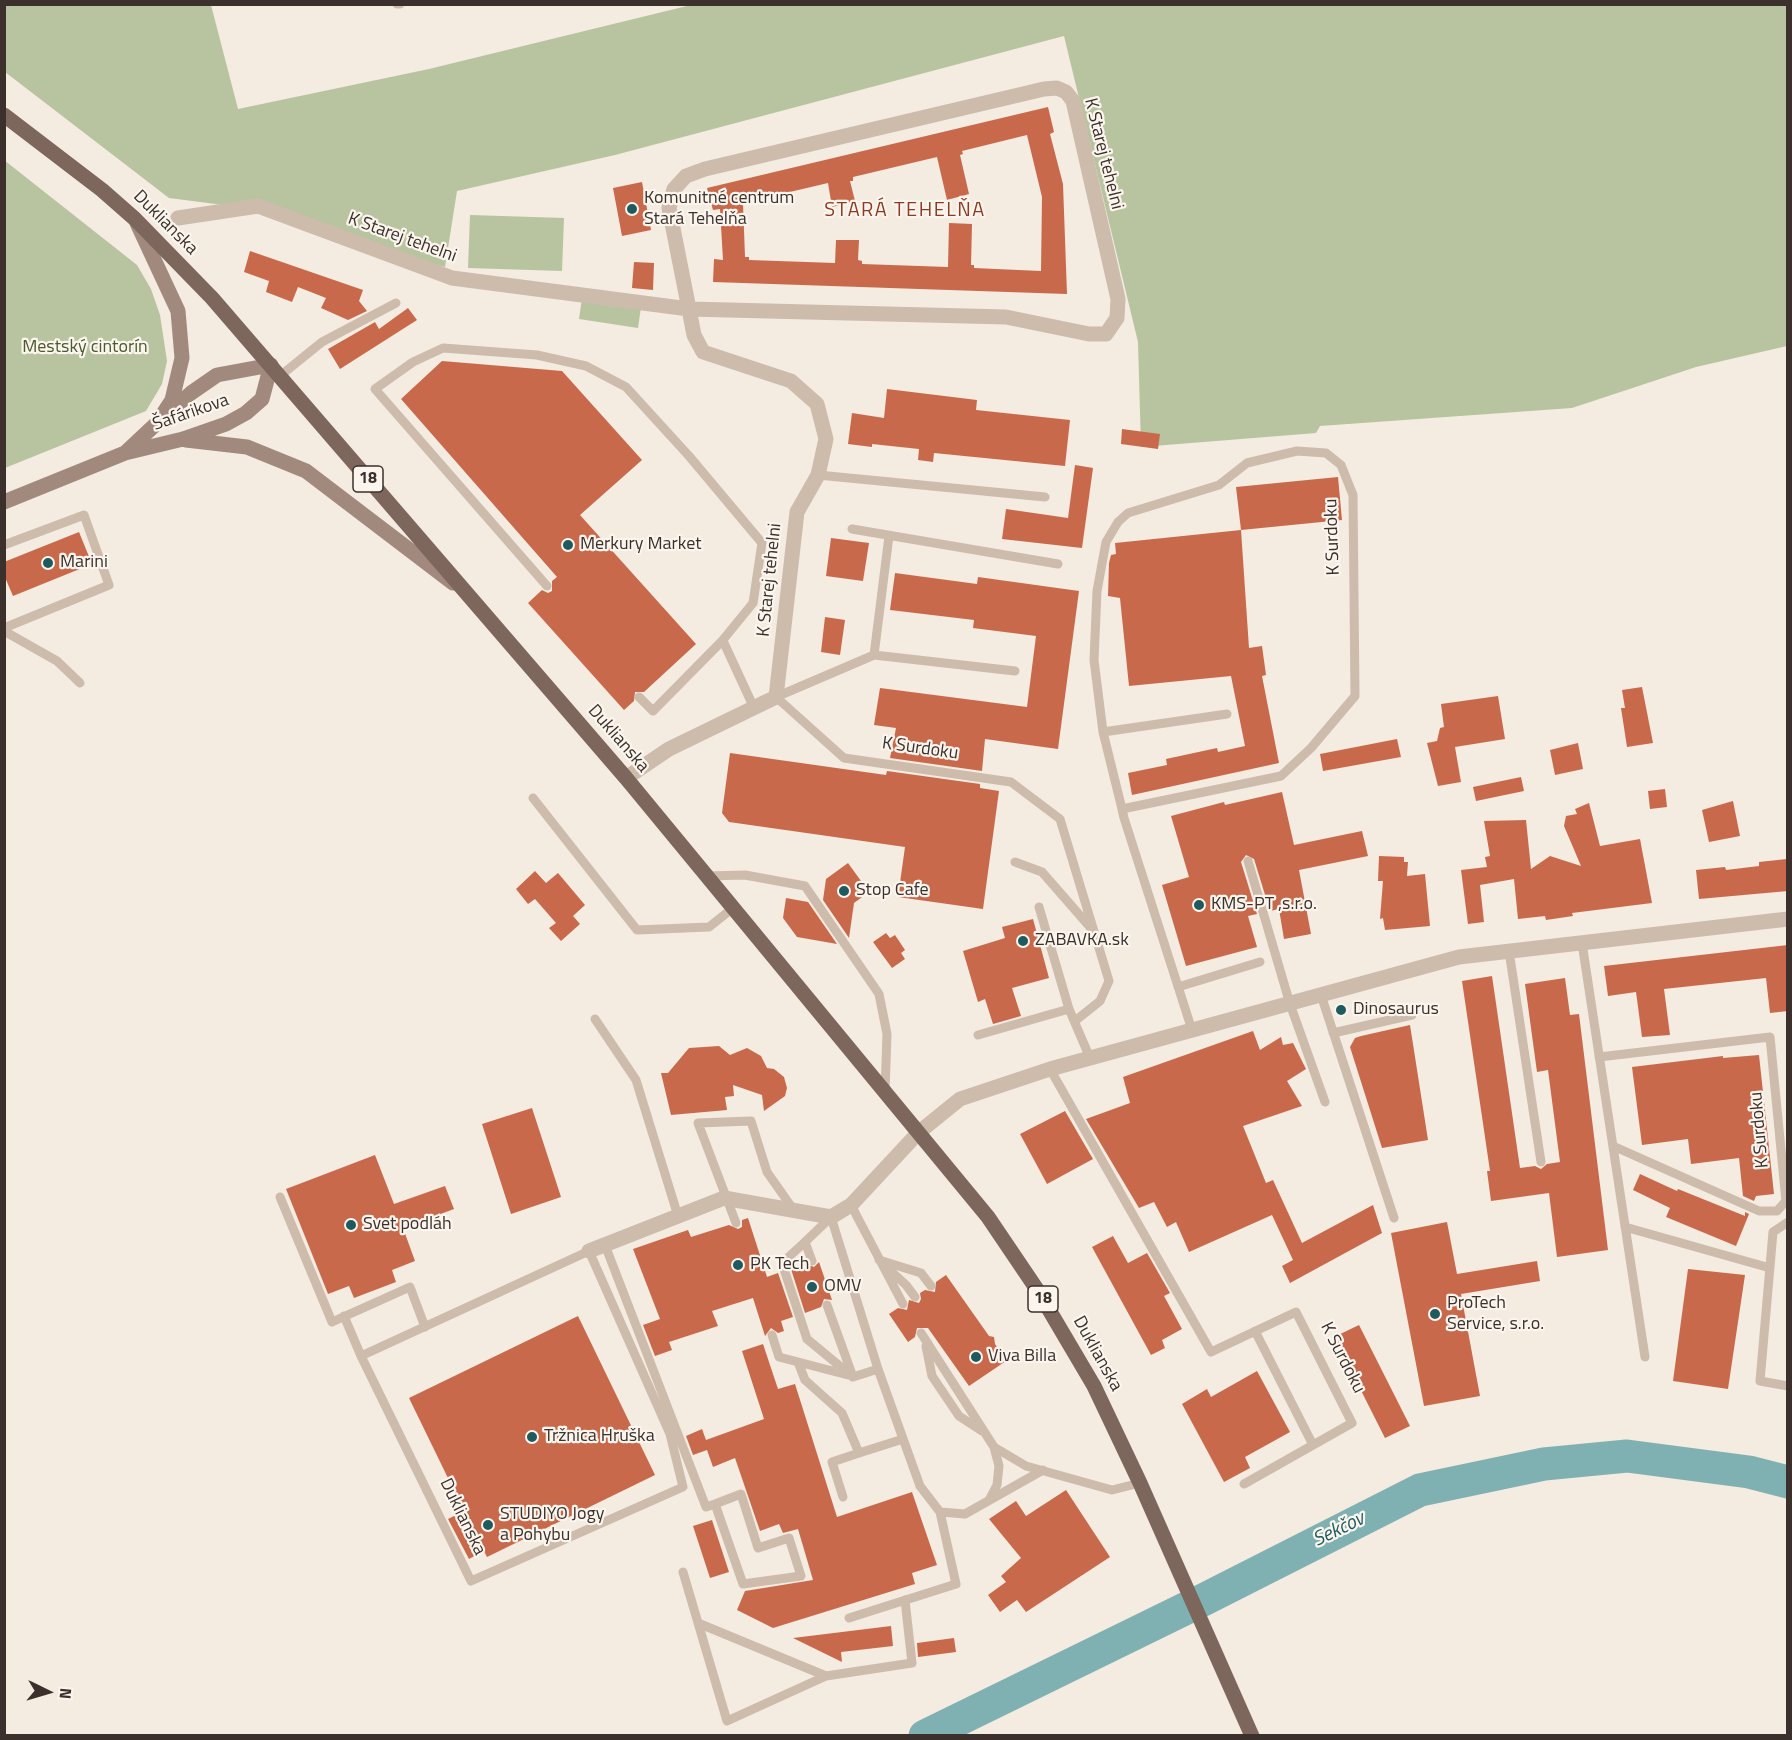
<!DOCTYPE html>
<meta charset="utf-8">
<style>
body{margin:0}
#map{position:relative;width:1792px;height:1740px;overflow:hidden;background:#f4ebe1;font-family:"Titillium Web",sans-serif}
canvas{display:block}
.frame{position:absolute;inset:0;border:6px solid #3b302b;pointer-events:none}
.north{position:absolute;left:18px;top:1662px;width:60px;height:60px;-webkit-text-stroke:4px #fbf5ee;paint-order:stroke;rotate:95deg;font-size:16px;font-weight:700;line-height:24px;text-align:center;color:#3b302b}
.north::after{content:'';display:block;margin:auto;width:21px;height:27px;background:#3b302b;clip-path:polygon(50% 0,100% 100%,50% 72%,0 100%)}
</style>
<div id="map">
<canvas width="1792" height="1740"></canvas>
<div class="frame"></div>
<div class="north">N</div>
</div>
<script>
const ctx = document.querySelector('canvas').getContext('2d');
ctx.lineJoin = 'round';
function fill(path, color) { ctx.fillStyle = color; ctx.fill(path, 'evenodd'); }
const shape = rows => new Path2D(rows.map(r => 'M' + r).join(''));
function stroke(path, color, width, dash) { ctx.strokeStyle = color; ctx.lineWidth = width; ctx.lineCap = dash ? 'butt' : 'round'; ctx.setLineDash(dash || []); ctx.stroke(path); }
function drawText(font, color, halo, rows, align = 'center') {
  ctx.font = font + ' "Titillium Web",sans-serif'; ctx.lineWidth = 4.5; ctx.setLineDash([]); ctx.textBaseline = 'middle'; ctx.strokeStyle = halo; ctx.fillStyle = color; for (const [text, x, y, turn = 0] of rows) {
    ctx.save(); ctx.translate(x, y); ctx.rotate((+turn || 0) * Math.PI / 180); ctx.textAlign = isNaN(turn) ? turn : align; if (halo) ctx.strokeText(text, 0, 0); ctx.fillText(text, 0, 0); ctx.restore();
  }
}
fill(shape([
 [4,5,211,5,238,109,429,69,691,5,1787,5,1787,346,1696,367,1572,408,1320,426,1316,433,1141,447,1138,342,1064,36,615,155,457,191,445,267,414,259,301,215,169,198,5,72],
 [4,160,137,265,151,289,160,315,167,361,162,384,146,411,5,468],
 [470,215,564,218,562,271,468,268],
 [582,298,641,307,638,328,579,319]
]), '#b8c4a0');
stroke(shape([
 [925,1736,1203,1600,1420,1490,1544,1464,1627,1456,1749,1472,1788,1482]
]), '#7fb0b2', 33);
fill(shape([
 [1048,107,1054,132,1050,134,1063,184,1067,294,713,282,714,259,723,260,720,209,713,210,707,188],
 [1027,135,1042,197,1041,271,974,268,974,265,971,265,972,224,949,223,948,267,862,264,862,261,858,260,859,240,836,240,835,263,749,260,749,257,745,257,743,203,828,183,832,207,855,201,850,181,853,181,853,177,937,157,947,200,969,194,960,155,963,154,962,151],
 [642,182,651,230,622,236,613,188],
 [250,251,363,290,359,301,367,311,348,320,321,308,326,298,298,287,292,302,266,292,269,281,244,272],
 [634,262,654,263,653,290,632,288],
 [408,308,417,320,340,369,328,349,375,322,379,329],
 [442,361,562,371,642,460,580,515,696,644,644,692,635,692,634,701,624,710,528,603,542,590,548,593,552,591,552,581,557,577,401,399],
 [887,389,977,400,976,410,1070,420,1065,466,934,453,933,462,918,460,919,449,872,444,872,447,848,444,852,413,884,418],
 [1122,429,1160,434,1158,449,1121,444],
 [1075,465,1093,468,1082,548,1002,539,1006,509,1068,518],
 [1338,477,1342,520,1241,530,1236,487],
 [1241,530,1249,648,1262,646,1266,675,1262,676,1279,763,1132,795,1128,773,1167,765,1166,759,1217,748,1218,752,1245,746,1231,676,1129,686,1120,598,1108,596,1109,563,1111,555,1116,554,1115,543],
 [79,532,92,564,13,596,4,575,4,562],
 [831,538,869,543,863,581,826,576],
 [895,573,977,584,978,577,1079,591,1058,749,985,739,982,771,890,758,896,728,874,725,880,688,1027,707,1036,636,973,628,974,620,890,610],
 [825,617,845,620,840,655,821,652],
 [1642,687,1653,743,1627,747,1621,708,1625,708,1622,690],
 [1498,696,1505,739,1455,747,1461,782,1438,786,1427,743,1437,741,1440,728,1444,727,1441,704],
 [1397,739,1401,757,1323,771,1320,754],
 [1578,743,1583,769,1555,775,1550,750],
 [730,753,886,775,887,771,980,784,980,788,999,791,983,909,898,897,905,847,729,822,722,813],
 [1521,777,1524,791,1476,801,1473,787],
 [1665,789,1667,807,1650,809,1648,791],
 [1282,792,1294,845,1362,831,1368,856,1299,870,1311,934,1284,939,1279,909,1270,911,1254,859,1246,855,1241,862,1257,914,1248,916,1257,947,1186,966,1162,885,1189,877,1171,816,1224,802,1225,805],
 [1733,801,1740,836,1709,842,1702,810],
 [1589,803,1600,846,1640,839,1652,903,1572,913,1573,916,1546,920,1545,916,1518,919,1514,879,1480,885,1484,922,1468,924,1461,870,1487,867,1485,857,1490,856,1484,821,1526,820,1531,869,1550,856,1581,866,1564,826,1566,816,1577,814,1575,809],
 [1379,856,1404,857,1404,862,1408,862,1407,876,1425,874,1430,926,1385,930,1383,918,1380,919,1383,881,1378,881],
 [1787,859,1788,891,1699,899,1696,870,1725,867,1726,870,1759,866,1759,862],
 [848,863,869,892,854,903,849,938,823,900,826,879],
 [535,871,546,883,558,873,585,905,573,916,580,924,561,941,549,928,556,923,535,899,528,904,516,889],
 [786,898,808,902,837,944,797,937,783,918],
 [1033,919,1049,978,1012,988,1021,1016,993,1024,985,999,978,1002,963,951,1005,938,1002,927],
 [886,933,890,938,895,935,905,950,901,953,905,959,892,968,873,942],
 [1788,945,1788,1011,1770,1013,1766,978,1664,989,1670,1035,1642,1037,1636,992,1608,996,1604,966],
 [1492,976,1520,1168,1535,1166,1541,1169,1547,1164,1560,1162,1548,1070,1537,1072,1525,984,1565,978,1570,1015,1579,1014,1608,1250,1557,1257,1549,1193,1491,1201,1487,1171,1490,1171,1462,981],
 [1410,1025,1428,1140,1382,1148,1350,1047,1355,1038,1361,1036],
 [1253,1031,1260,1050,1281,1037,1283,1045,1293,1043,1306,1069,1287,1081,1302,1106,1243,1126,1266,1183,1273,1180,1302,1243,1373,1205,1382,1233,1290,1283,1282,1266,1293,1260,1272,1215,1189,1252,1176,1222,1167,1227,1154,1202,1139,1208,1086,1119,1130,1103,1123,1077],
 [719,1046,730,1055,747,1048,761,1056,767,1068,774,1069,784,1077,787,1088,785,1096,764,1111,762,1095,733,1085,734,1096,725,1097,727,1110,671,1115,661,1073,668,1073,689,1048],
 [1759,1055,1774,1194,1756,1196,1754,1201,1743,1196,1739,1158,1691,1164,1688,1139,1642,1145,1632,1067,1723,1056,1723,1058],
 [532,1108,561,1197,511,1214,482,1124],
 [1065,1111,1093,1159,1047,1184,1020,1134],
 [375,1155,394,1204,445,1186,454,1209,403,1228,415,1261,392,1270,396,1282,354,1298,349,1286,328,1294,286,1189],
 [1640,1174,1677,1191,1678,1189,1745,1216,1745,1212,1749,1214,1736,1246,1666,1217,1670,1208,1633,1190],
 [748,1218,767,1277,778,1273,793,1317,781,1321,784,1331,778,1333,771,1328,765,1336,753,1298,712,1311,718,1326,669,1342,672,1350,655,1356,643,1325,660,1319,633,1249,688,1230,691,1237,729,1225,738,1229,742,1227,742,1220],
 [1447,1222,1457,1274,1537,1261,1540,1281,1461,1294,1480,1396,1424,1406,1391,1233],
 [1113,1236,1128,1263,1147,1253,1170,1293,1164,1296,1182,1329,1162,1340,1165,1348,1151,1355,1092,1247],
 [819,1262,832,1300,824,1299,821,1307,805,1313,791,1269,806,1264,814,1267],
 [1688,1269,1745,1275,1728,1389,1673,1381],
 [946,1275,989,1336,994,1337,995,1344,1006,1361,969,1386,928,1328,917,1328,915,1337,908,1342,889,1314,898,1308,907,1310,909,1300,919,1303,921,1299,920,1293,925,1290,935,1292,936,1282],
 [578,1316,655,1475,487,1557,484,1551,469,1559,448,1519,464,1511,409,1398],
 [1359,1325,1410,1426,1385,1438,1334,1337],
 [763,1344,778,1389,795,1384,837,1517,912,1492,937,1565,912,1573,915,1584,773,1628,737,1610,745,1591,813,1580,798,1529,783,1533,779,1524,760,1531,735,1458,713,1467,707,1450,693,1455,686,1436,702,1429,706,1440,764,1419,742,1351],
 [1257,1371,1290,1432,1245,1457,1250,1468,1224,1482,1182,1404,1207,1389,1211,1397],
 [1066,1490,1110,1557,1026,1612,1017,1600,1000,1612,988,1595,1006,1582,1001,1576,1021,1558,989,1519,1016,1501,1026,1516],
 [712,1520,729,1572,710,1578,693,1526],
 [891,1626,893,1646,841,1652,842,1662,793,1638],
 [954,1638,956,1652,918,1657,917,1643]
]), '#c8694b');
stroke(shape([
 [397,4,400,4],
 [280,376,322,342,396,303],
 [818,475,1045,497],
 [852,529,1058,564],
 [4,545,84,515,109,585,4,628],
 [547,586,375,389,413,362,443,348,537,355,586,366,626,387,689,456,762,543,753,603,722,641,653,711,639,697],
 [4,631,57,661,80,683],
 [724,643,754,708],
 [874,655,889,536],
 [1015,671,874,655,776,697,844,758,1011,782,1060,819,1109,981,1100,1001,1075,1021],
 [1103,732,1227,714],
 [533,798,637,930,709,927,733,908],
 [1122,809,1281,776,1311,748,1355,696,1353,495,1341,465,1326,453,1297,451,1247,463,1219,485,1128,513,1118,522,1106,542,1097,591,1094,660,1103,732,1122,809,1124,818,1192,1030],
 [1248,861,1290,1004,1325,1102],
 [1015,862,1042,872,1090,927],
 [708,876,745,875,805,886,879,994,887,1034,885,1092],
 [1039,907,1069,1009],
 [1582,943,1645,1357],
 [1509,951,1541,1162],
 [1178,987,1260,962],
 [1321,995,1394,1218],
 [595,1019,636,1080,678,1216],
 [1333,1033,1412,1015],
 [978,1035,1069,1009,1090,1058],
 [1599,1057,1770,1037,1786,1201,1777,1211,1759,1211,1613,1146],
 [1050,1069,1211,1352,1296,1312,1352,1423,1244,1484],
 [280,1197,332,1322,410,1287,425,1327],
 [851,1205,903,1304],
 [1788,1222,1773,1232,1760,1381,1788,1386],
 [736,1223,698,1123,751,1121,767,1172,793,1209],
 [1625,1227,1770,1268],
 [805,1242,782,1263,807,1339,853,1377],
 [605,1245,706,1507,715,1504,741,1494,758,1548,789,1538,801,1576,743,1584,715,1504],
 [589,1251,670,1434,683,1487,471,1581,361,1356,589,1251],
 [879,1260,921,1273,931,1286],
 [812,1261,805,1242,831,1217,878,1369,920,1486,940,1512,965,1514,1043,1470],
 [883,1264,906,1285,915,1297],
 [827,1305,853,1377,878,1369],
 [344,1316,361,1356],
 [1255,1331,1313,1445],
 [921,1333,994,1447,999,1466,997,1485,989,1500],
 [772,1335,779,1357,848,1375],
 [926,1346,932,1376,959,1416,982,1431],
 [798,1362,805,1380,842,1413,859,1453,903,1439],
 [994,1447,1026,1466,1112,1490,1140,1483],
 [843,1497,832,1462,859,1453],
 [683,1572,727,1721,826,1676,912,1663,905,1600],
 [849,1618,956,1584,940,1512],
 [698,1623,826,1676]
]), '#cdbbac', 9);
stroke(shape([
 [178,218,258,206,452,278,689,309,1006,317,1089,334,1106,334,1117,318,1118,299,1073,101,1066,92,1057,88,1044,89,705,169,686,176,674,189,669,208,689,309,694,335,703,352,791,381,817,404,826,439,818,475,797,512,776,697,669,749,626,778],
 [589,1251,724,1198,831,1217,851,1205,918,1133,960,1099,1050,1069,1459,957,1788,919]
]), '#cdbbac', 15);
stroke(shape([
 [186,440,247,447,306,471,453,583],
 [125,453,157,423,172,400,182,358,178,311,137,223],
 [4,502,125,453,183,439,226,424,246,413,262,399,271,365,217,375,191,393,157,423]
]), '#a18a7d', 15);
stroke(shape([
 [4,115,102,190,135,219,212,298,626,778,988,1217,1038,1291,1094,1386,1140,1483,1252,1736]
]), '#7d675c', 15);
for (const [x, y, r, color] of [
 [632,209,6,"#1f5a5e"],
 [568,545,6,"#1f5a5e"],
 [48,563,6,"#1f5a5e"],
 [844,891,6,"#1f5a5e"],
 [1199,905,6,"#1f5a5e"],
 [1023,941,6,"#1f5a5e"],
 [1341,1010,6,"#1f5a5e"],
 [351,1225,6,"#1f5a5e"],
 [738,1265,6,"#1f5a5e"],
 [812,1287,6,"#1f5a5e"],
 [1435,1314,6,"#1f5a5e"],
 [976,1357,6,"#1f5a5e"],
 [532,1437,6,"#1f5a5e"],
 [488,1525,6,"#1f5a5e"]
]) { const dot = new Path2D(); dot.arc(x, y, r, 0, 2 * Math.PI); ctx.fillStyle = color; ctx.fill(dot); stroke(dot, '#fbf5ee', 2); }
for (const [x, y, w] of [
 [368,479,30],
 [1043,1299,30]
]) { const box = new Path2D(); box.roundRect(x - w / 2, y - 13, w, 26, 4.5); ctx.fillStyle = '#fbf5ee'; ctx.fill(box); stroke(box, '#3b302b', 1.5); }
drawText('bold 16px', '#3b302b', null, [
 ["18",368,479],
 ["18",1043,1299]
]);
drawText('18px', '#3b302b', '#fbf5ee', [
 ["K Starej tehelni",1103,154,76],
 ["Duklianska",165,223,45],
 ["K Starej tehelni",402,238,20],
 ["Šafárikova",191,413,-19],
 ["K Surdoku",1333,537,-92],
 ["K Starej tehelni",770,580,-84],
 ["Duklianska",618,739,49],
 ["K Surdoku",920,749,8],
 ["K Surdoku",1760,1130,-95],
 ["Duklianska",1097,1354,61],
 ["K Surdoku",1342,1358,63],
 ["Duklianska",462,1517,64]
]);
drawText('18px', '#3b302b', '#fbf5ee', [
 ["Komunitné centrum",644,199],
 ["Stará Tehelňa",644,220],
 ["Merkury Market",580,545],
 ["Marini",60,563],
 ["Stop Cafe",856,891],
 ["KMS-PT ,s.r.o.",1211,905],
 ["ZABAVKA.sk",1035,941],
 ["Dinosaurus",1353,1010],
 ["Svet podláh",363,1225],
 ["PK Tech",750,1265],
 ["OMV",824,1287],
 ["ProTech",1447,1304],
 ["Service, s.r.o.",1447,1325],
 ["Viva Billa",988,1357],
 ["Tržnica Hruška",544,1437],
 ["STUDIYO Jogy",500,1515],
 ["a Pohybu",500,1536]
], 'left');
drawText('18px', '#4a5a2e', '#fbf5ee', [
 ["Mestský cintorín",85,348]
]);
ctx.letterSpacing = '1.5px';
drawText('20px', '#8c3b22', '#fbf5ee', [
 ["STARÁ TEHELŇA",905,211]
]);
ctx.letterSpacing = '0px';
drawText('italic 20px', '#1f5a5e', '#fbf5ee', [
 ["Sekčov",1339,1530,-26]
]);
</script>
